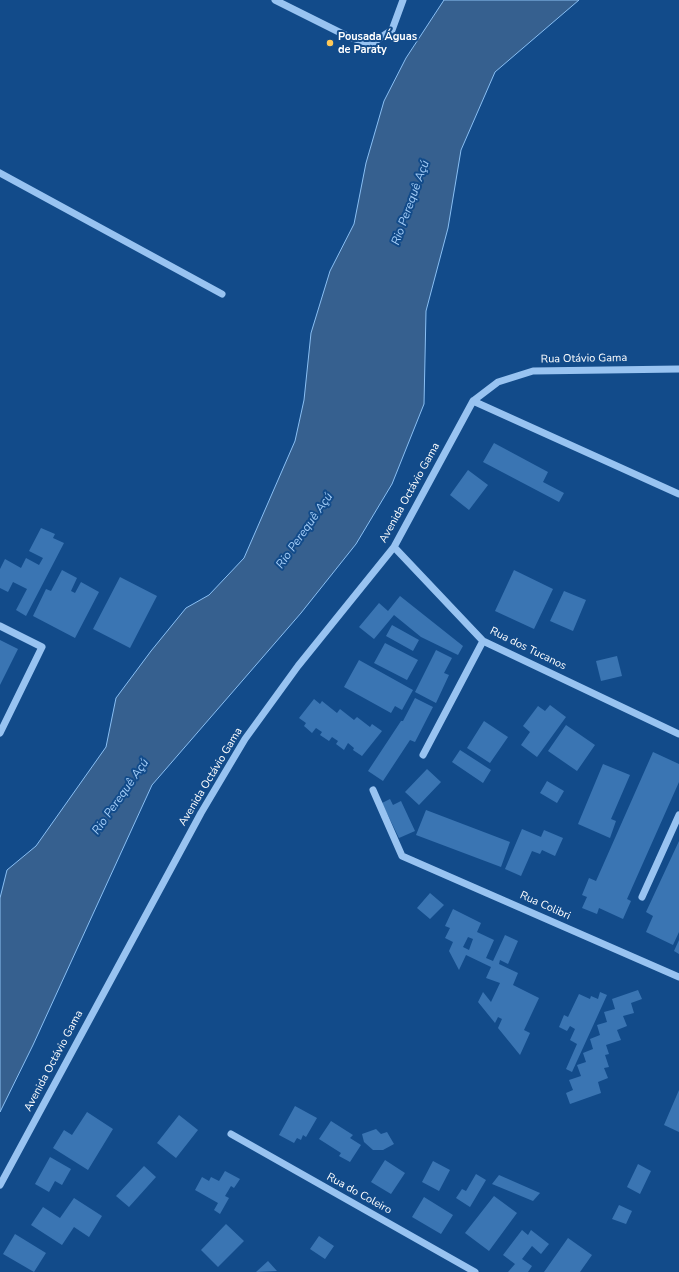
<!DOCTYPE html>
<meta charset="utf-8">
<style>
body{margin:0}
canvas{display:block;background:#124b8a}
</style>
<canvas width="679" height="1272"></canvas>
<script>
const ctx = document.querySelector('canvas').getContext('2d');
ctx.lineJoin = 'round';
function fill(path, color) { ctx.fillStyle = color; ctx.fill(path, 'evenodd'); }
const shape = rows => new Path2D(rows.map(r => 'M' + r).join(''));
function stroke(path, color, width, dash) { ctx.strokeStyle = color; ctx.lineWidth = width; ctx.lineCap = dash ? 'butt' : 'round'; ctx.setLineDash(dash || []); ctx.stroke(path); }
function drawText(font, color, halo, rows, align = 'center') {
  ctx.font = font + ' "Nunito Sans",sans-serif'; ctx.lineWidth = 4; ctx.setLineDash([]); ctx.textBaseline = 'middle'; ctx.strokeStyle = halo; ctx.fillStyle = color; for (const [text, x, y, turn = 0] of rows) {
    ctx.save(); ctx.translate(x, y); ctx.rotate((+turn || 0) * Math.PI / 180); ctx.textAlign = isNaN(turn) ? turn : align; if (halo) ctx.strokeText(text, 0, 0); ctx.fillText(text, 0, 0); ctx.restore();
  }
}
const water = shape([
 [444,0,579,0,495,72,461,150,448,228,426,311,424,404,392,484,356,544,301,613,152,785,33,1045,0,1112,0,898,7,870,36,846,106,747,116,698,151,651,186,608,209,595,244,558,295,441,304,400,311,333,330,271,354,224,366,163,384,101,406,58,444,0]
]);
fill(water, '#36608f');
stroke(water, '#89bff4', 1);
fill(shape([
 [494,443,548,472,543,482,564,493,559,502,483,462],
 [468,470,488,485,469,510,450,495],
 [41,528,55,534,53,538,64,543,26,616,16,610,27,589,13,582,8,592,0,588,0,569,5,559,21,568,26,558,39,565,43,558,29,551],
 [62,570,77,578,71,591,75,593,81,582,99,592,75,638,33,616,46,589,51,591],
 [514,570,553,589,534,629,495,611],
 [120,577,157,596,130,648,93,629],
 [564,591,586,600,573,631,550,621],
 [400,596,463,646,458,655,421,637,394,615,374,639,359,627,379,603,388,611],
 [392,625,419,640,413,651,386,636],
 [0,640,18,649,0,685],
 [385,643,418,660,407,680,374,663],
 [436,650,452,658,444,673,449,675,436,703,415,692],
 [617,656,622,676,601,681,596,661],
 [359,660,413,690,402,710,395,706,391,713,344,687],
 [415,698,433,707,415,742,410,740,383,781,368,771,401,721,403,721],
 [314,699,320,704,322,701,337,713,340,709,354,720,357,717,370,727,372,724,382,731,362,756,353,750,354,748,348,743,344,750,336,744,338,741,332,737,329,741,320,735,322,732,316,728,312,733,304,726,306,723,299,718],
 [550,705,566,717,537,757,521,745,530,732,523,726,538,706,545,711],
 [484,721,508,737,490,763,467,748],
 [566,725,595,745,577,771,548,751],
 [460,750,491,770,483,783,452,762],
 [653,752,679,764,679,782,627,899,631,901,623,919,599,908,597,914,582,908,587,897,582,895,589,878,596,881],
 [603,764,630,775,611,819,616,821,610,838,578,824],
 [427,769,441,782,419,805,405,792],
 [547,781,564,791,557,803,540,793],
 [390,799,393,805,401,801,415,831,399,838,382,803],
 [426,810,510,842,501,867,416,835],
 [522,829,541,837,544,830,563,838,555,856,542,850,540,854,532,851,521,876,505,869],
 [679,841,679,932,673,945,646,932,653,916,646,912],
 [430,893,444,905,430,919,417,908],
 [453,909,481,923,477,932,494,940,486,958,493,961,505,935,518,941,508,964,500,960,499,964,518,973,513,985,539,998,524,1030,530,1033,520,1055,498,1028,502,1019,498,1017,495,1023,478,1002,483,992,491,1002,500,983,486,978,491,967,466,955,459,970,449,951,453,942,445,938,450,928,445,926],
 [468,937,473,939,469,950,463,947],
 [679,940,679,954,674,951],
 [638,990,642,999,631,1003,634,1013,623,1016,627,1026,617,1030,621,1040,606,1045,609,1054,605,1055,609,1067,604,1068,608,1078,598,1082,601,1093,570,1104,566,1093,573,1090,569,1080,581,1076,577,1065,586,1062,583,1053,593,1049,590,1039,600,1035,597,1025,607,1022,604,1012,615,1009,612,999],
 [600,992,607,995,572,1072,566,1069,577,1044,570,1040,575,1029,570,1026,567,1031,559,1027,564,1015,568,1017,579,994,590,999,591,996,598,999],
 [679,1090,679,1132,664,1125],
 [295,1106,317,1118,306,1137,303,1135,301,1140,297,1138,294,1143,279,1135],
 [87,1112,113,1129,88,1170,53,1148,64,1130,72,1135],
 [179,1115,198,1130,176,1158,157,1143],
 [331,1121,353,1135,350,1138,361,1145,350,1162,339,1156,341,1153,319,1139],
 [376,1129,381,1134,387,1132,394,1144,383,1150,373,1150,364,1142,362,1134],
 [50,1157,71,1169,62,1185,55,1181,49,1192,35,1184],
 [385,1160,405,1173,391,1194,371,1182],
 [433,1161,450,1170,439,1191,422,1182],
 [638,1164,651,1171,640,1194,627,1187],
 [144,1166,156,1177,129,1207,116,1196],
 [225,1171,240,1179,234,1188,231,1186,225,1196,229,1198,220,1214,214,1210,218,1203,195,1190,202,1177,209,1181,211,1177,219,1181],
 [476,1174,486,1180,470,1207,456,1198,462,1189,466,1191],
 [499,1175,540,1193,533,1201,492,1184],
 [494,1196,517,1213,489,1251,465,1233],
 [424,1197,453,1215,441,1234,412,1217],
 [74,1198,102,1216,89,1237,74,1227,62,1245,31,1225,43,1207,60,1218],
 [619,1205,632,1211,626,1224,612,1219],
 [226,1224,244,1241,218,1267,201,1250],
 [522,1230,528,1235,531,1230,549,1244,541,1254,532,1246,522,1259,532,1266,528,1272,508,1272,515,1264,503,1255],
 [15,1234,46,1253,34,1272,3,1254],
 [319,1236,334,1246,325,1259,310,1249],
 [568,1238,592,1255,580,1272,544,1272],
 [268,1261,277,1271,256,1272]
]), '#3a75b3');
stroke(shape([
 [275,0,349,37,371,44,392,30,403,0],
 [0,173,222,294],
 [473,401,679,494],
 [394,547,483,641,679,734],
 [0,626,42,647,0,733],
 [423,755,483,641],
 [373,790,402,856,679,977],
 [642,897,679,815],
 [231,1134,475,1272],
 [0,1185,201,813,245,739,298,666,394,547,473,401,498,382,533,371,679,369]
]), '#98c3f1', 7);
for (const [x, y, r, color] of [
 [330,43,4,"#ffc958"]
]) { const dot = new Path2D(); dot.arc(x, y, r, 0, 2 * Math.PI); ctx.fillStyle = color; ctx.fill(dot); stroke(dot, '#124b8a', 1.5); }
drawText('bold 11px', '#fff', '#124b8a', [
 ["Pousada Águas",338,37],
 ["de Paraty",338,50]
], 'left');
drawText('11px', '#fff', '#124b8a', [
 ["Rua Otávio Gama",584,359,-1],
 ["Avenida Octávio Gama",410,493,-61],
 ["Rua dos Tucanos",528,649,26],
 ["Avenida Octávio Gama",211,777,-59],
 ["Rua Colibri",545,906,24],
 ["Avenida Octávio Gama",54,1061,-62],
 ["Rua do Coleiro",359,1194,29]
]);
drawText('italic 12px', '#a3cdf8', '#124b8a', [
 ["Rio Perequê Açú",411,203,-70],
 ["Rio Perequê Açú",305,531,-55],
 ["Rio Perequê Açú",121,797,-55]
]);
</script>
